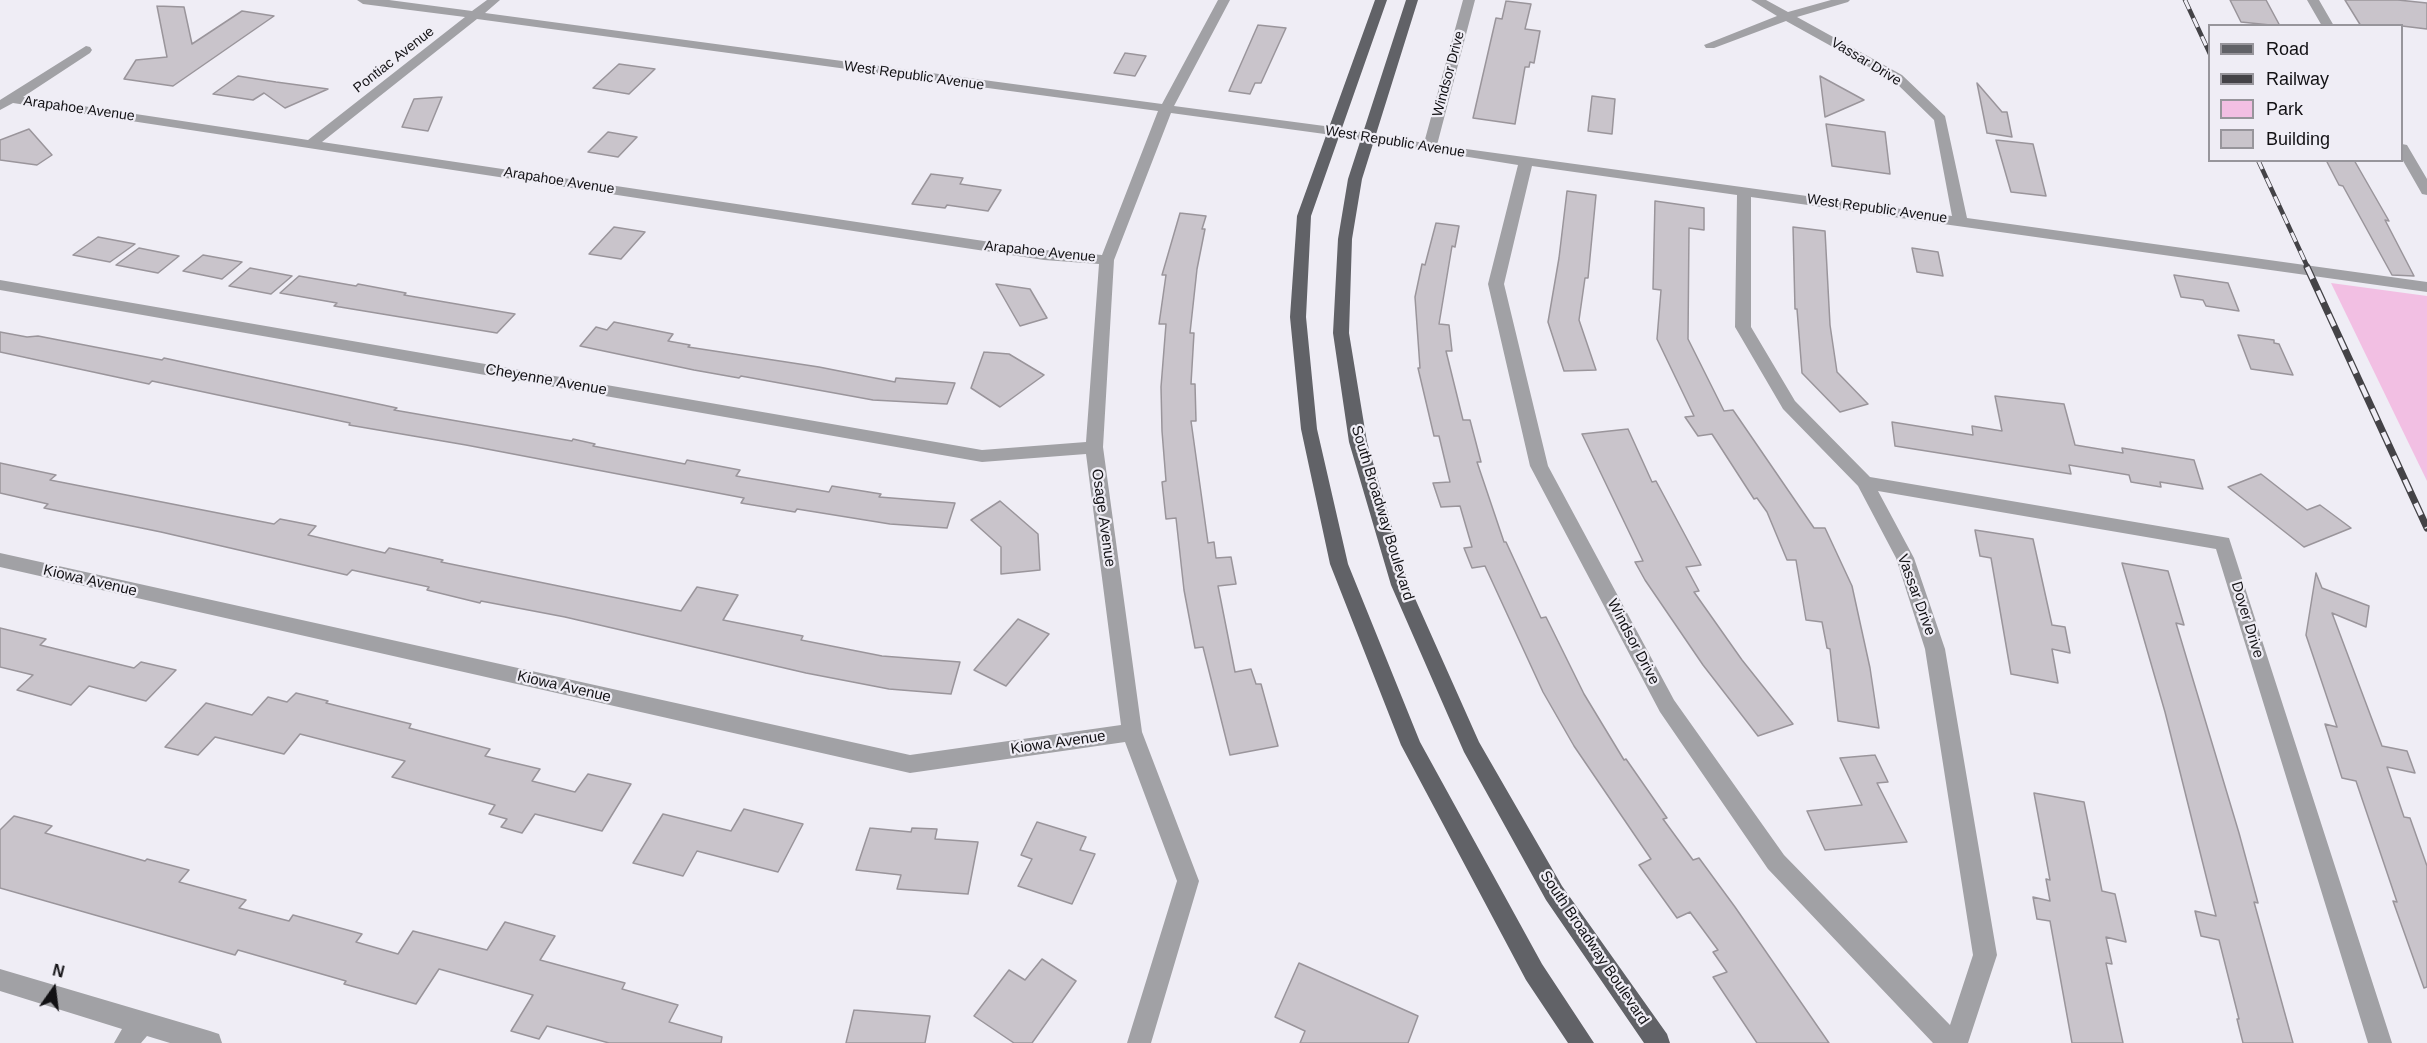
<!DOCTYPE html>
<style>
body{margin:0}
#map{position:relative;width:2427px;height:1043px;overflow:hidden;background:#efedf5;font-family:Arial,sans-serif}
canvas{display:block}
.legend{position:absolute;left:2208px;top:24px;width:195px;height:138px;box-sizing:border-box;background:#efedf5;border:2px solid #97959b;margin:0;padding:8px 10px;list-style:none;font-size:18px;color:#121114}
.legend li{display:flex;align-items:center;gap:12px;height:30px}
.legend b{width:30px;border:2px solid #97959b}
.north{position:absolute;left:24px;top:959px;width:60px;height:60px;-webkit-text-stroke:4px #efedf5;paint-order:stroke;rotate:14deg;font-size:16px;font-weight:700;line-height:24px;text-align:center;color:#121114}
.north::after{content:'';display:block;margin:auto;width:21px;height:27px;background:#121114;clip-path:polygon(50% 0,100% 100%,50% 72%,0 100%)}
</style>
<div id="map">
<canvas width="2427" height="1043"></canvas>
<ul class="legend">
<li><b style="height:8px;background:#616267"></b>Road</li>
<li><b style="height:8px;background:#444347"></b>Railway</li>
<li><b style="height:16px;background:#f2bfe3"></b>Park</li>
<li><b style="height:16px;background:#c9c4cb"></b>Building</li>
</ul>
<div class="north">N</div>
</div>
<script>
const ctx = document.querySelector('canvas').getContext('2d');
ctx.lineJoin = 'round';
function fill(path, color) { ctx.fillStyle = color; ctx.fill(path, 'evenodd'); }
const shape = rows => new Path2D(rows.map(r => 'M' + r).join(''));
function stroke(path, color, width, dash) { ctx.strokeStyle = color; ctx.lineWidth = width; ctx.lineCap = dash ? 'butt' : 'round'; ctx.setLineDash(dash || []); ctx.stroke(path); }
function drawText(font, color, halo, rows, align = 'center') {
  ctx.font = font + ' Arial,sans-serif'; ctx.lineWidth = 4.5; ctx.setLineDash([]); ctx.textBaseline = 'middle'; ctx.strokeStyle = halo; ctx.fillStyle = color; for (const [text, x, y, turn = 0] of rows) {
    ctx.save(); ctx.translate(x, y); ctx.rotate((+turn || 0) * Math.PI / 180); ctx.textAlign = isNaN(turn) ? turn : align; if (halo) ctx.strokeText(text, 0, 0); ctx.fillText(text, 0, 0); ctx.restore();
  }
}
fill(shape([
 [2331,283,2427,296,2427,481]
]), '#f2bfe3');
const building = shape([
 [2230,0,2266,0,2280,26,2241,22,2230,0],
 [2345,0,2398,0,2427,3,2427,29,2402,26,2361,26,2345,0],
 [1506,1,1531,4,1525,29,1540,31,1534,63,1530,62,1529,67,1525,67,1515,124,1473,118,1496,18,1502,19,1506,1],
 [157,6,184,7,192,44,242,11,274,16,173,86,124,79,136,60,167,57,157,6],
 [1258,25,1286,28,1261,83,1255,83,1250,94,1229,91,1258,25],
 [1125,53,1146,56,1135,76,1114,73,1125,53],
 [619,64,655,69,629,94,593,88,619,64],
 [238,76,276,82,328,89,285,108,264,93,253,100,213,94,238,76],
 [1820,76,1864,100,1825,117,1820,76],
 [1977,83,2002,112,2007,112,2012,137,1987,133,1977,83],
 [1592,96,1615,99,1612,134,1588,131,1592,96],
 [442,97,428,131,402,127,414,99,442,97],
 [1826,124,1885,132,1890,174,1832,166,1826,124],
 [29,129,52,155,37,165,0,160,0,140,29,129],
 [608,132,637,137,618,157,588,152,608,132],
 [1996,140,2033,144,2046,196,2011,192,1996,140],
 [2326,160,2354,160,2389,221,2385,220,2414,276,2392,275,2343,186,2339,185,2326,160],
 [931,174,963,178,960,184,1001,190,988,211,947,205,945,208,912,204,931,174],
 [1567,191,1596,195,1588,278,1585,278,1579,320,1596,370,1564,371,1548,322,1559,258,1567,191],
 [1655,201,1704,208,1704,230,1689,228,1688,339,1724,411,1733,410,1814,528,1825,528,1852,586,1870,668,1879,728,1838,721,1830,649,1827,648,1822,622,1806,620,1796,560,1787,560,1767,512,1757,498,1754,499,1712,434,1698,436,1685,417,1694,416,1657,339,1661,290,1653,289,1655,201],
 [1180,213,1206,216,1202,229,1205,229,1197,269,1190,333,1194,333,1191,384,1195,384,1196,421,1191,421,1208,543,1214,542,1216,558,1231,557,1236,584,1218,586,1235,672,1251,669,1256,684,1261,684,1278,746,1230,755,1203,647,1195,648,1184,590,1176,518,1166,519,1162,482,1166,481,1162,431,1161,387,1166,324,1159,324,1166,275,1162,275,1180,213],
 [1436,223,1459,226,1455,247,1452,246,1439,324,1449,325,1452,351,1446,351,1463,420,1470,420,1481,462,1477,462,1504,542,1506,542,1541,618,1546,617,1584,694,1624,760,1626,759,1667,818,1663,819,1693,860,1699,858,1735,907,1829,1043,1757,1043,1713,977,1727,972,1713,952,1718,950,1690,912,1677,918,1639,865,1651,859,1574,746,1543,692,1485,566,1472,568,1464,548,1472,547,1460,506,1441,507,1433,483,1450,482,1439,436,1434,436,1418,368,1420,368,1415,297,1422,264,1425,265,1436,223],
 [614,227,645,232,621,259,589,254,614,227],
 [1793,227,1825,231,1830,325,1837,372,1868,404,1840,412,1802,373,1797,309,1795,309,1793,227],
 [98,237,135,244,110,262,73,255,98,237],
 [139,248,179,256,158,273,116,265,139,248],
 [1912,248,1938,252,1943,276,1917,272,1912,248],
 [203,255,242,262,222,279,183,271,203,255],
 [250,268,292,276,271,294,229,286,250,268],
 [2174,275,2228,283,2239,311,2206,306,2203,300,2181,297,2174,275],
 [299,276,356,286,358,284,406,293,404,295,515,314,497,333,334,306,337,303,280,293,299,276],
 [996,284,1030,289,1047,318,1020,326,996,284],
 [614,322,673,334,668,341,690,345,688,347,819,367,895,382,896,378,955,383,947,404,873,400,741,376,739,378,694,370,580,346,596,327,607,330,614,322],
 [0,332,27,337,38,336,162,360,164,358,397,408,394,410,572,441,573,439,595,444,593,446,685,464,687,460,740,470,736,476,829,492,832,486,881,494,879,497,955,503,947,528,890,524,797,509,795,512,741,503,744,498,466,445,349,425,350,423,152,381,149,384,0,352,0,332],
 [2238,335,2274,340,2274,343,2279,344,2293,375,2251,369,2238,335],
 [984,352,1009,354,1044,375,1000,407,971,388,984,352],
 [1995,396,2064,404,2075,445,2123,453,2122,448,2194,460,2203,489,2160,482,2161,487,2131,482,2129,475,2069,465,2071,474,1895,446,1892,422,1973,435,1972,426,2002,431,1995,396],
 [1628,429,1652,482,1656,481,1701,565,1686,567,1699,591,1694,592,1742,660,1793,724,1758,736,1703,665,1645,580,1635,562,1643,561,1582,434,1628,429],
 [0,463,56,475,50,480,274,524,280,519,316,526,308,535,385,553,389,548,443,560,441,562,681,611,697,587,738,595,723,620,803,636,801,640,882,656,960,662,951,694,889,689,806,673,565,617,481,601,480,603,427,590,429,587,352,570,347,575,161,532,44,508,48,504,0,493,0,463],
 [2261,474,2307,510,2320,505,2351,528,2304,547,2228,487,2261,474],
 [1000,501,1038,534,1040,570,1001,574,1001,547,971,520,1000,501],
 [1975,530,2033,539,2052,625,2065,627,2070,653,2052,649,2058,683,2011,674,1991,558,1980,556,1975,530],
 [2122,563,2168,571,2184,625,2176,623,2239,833,2258,903,2254,902,2293,1043,2243,1043,2237,1019,2239,1019,2219,940,2201,936,2195,911,2216,916,2165,712,2122,563],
 [2316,573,2322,588,2369,606,2366,627,2332,613,2382,746,2407,751,2415,773,2387,767,2404,817,2410,818,2427,866,2427,987,2424,988,2393,901,2397,902,2356,781,2342,778,2325,724,2337,727,2306,635,2316,573],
 [1018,619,1049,634,1006,686,974,670,1018,619],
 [0,628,46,639,40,645,134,668,141,662,176,670,146,701,89,686,71,705,17,690,33,675,0,667,0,628],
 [296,693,328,701,326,703,411,724,409,728,490,749,485,756,540,769,532,781,575,792,588,774,631,784,602,831,535,814,522,833,501,827,507,819,489,814,495,805,392,777,405,761,300,734,284,754,215,737,198,755,165,747,206,703,252,715,268,697,287,702,296,693],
 [1875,755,1888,782,1877,783,1907,842,1825,850,1807,811,1862,805,1840,758,1875,755],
 [2034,793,2084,802,2102,891,2115,894,2126,942,2106,937,2112,964,2106,963,2123,1043,2072,1043,2050,921,2037,919,2033,897,2050,901,2046,879,2050,880,2034,793],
 [744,809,803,824,778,872,697,851,683,876,633,863,663,814,731,831,744,809],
 [14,816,52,826,45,833,145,861,147,859,189,870,179,882,246,900,239,908,289,921,293,915,362,934,356,942,398,954,413,931,487,950,505,922,555,936,540,960,625,983,622,989,678,1005,669,1022,722,1037,721,1043,609,1043,547,1026,539,1039,511,1031,533,995,439,969,416,1004,344,984,346,981,238,950,235,955,0,888,0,830,14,816],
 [1037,822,1086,837,1080,850,1095,854,1072,904,1018,886,1032,859,1021,855,1037,822],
 [870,828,911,832,912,828,937,829,935,839,978,842,968,894,897,889,901,875,856,870,870,828],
 [1042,959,1076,981,1032,1043,1014,1043,974,1016,1009,970,1025,980,1042,959],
 [1299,963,1418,1016,1408,1043,1300,1043,1305,1031,1275,1017,1299,963],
 [854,1010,930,1016,925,1043,846,1043,854,1010]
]);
fill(building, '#c9c4cb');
stroke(building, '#9a959b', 1.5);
fill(shape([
 [357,0,389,0,472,11,487,0,500,0,485,13,1162,104,1218,0,1230,0,1174,106,1332,127,1424,143,1463,0,1475,0,1437,145,1952,216,1934,120,1894,81,1786,21,1714,48,1706,48,1704,45,1777,16,1751,0,1766,0,1788,12,1831,0,1850,0,1848,2,1797,17,1902,75,1945,116,1967,218,2427,282,2427,292,1751,197,1751,327,1795,401,1870,477,2229,538,2392,1043,2368,1043,2216,549,1878,491,1914,558,1945,649,1997,955,1968,1043,1933,1043,1768,869,1660,712,1530,466,1488,284,1518,165,1332,135,1171,113,1114,260,1103,447,1142,732,1199,881,1151,1043,1127,1043,1177,881,1125,742,910,773,0,567,0,553,910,755,1121,725,1086,454,982,462,0,290,0,280,982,450,1086,442,1099,264,1044,260,13,103,0,110,0,100,86,46,90,47,92,50,90,53,23,97,308,140,465,17,363,4,357,0],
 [477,19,1158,111,1102,255,1044,250,322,142,477,19],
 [1532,166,1737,195,1735,327,1783,409,1858,486,1896,558,1925,649,1973,955,1950,1025,1784,855,1674,700,1548,466,1504,284,1532,166],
 [2307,0,2319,0,2334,26,2322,26,2307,0],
 [2402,144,2407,145,2427,179,2427,195,2422,194,2402,159,2402,144],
 [0,969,210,1031,219,1034,222,1043,170,1043,147,1036,141,1043,114,1043,122,1029,0,991,0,969]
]), '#a1a1a5');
fill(shape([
 [1375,0,1387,0,1311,216,1306,317,1317,429,1348,564,1420,742,1542,964,1594,1043,1568,1043,1526,980,1401,745,1330,564,1301,429,1290,317,1297,216,1375,0],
 [1406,0,1418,0,1362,179,1352,239,1349,333,1367,442,1409,585,1479,742,1562,886,1667,1034,1670,1043,1644,1043,1546,900,1464,752,1391,585,1349,442,1333,333,1338,239,1348,179,1406,0]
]), '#616267');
const railFar1 = shape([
 [2185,0,2210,54],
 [2258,160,2308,268]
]);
const rail = shape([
 [2307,267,2427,528]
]);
stroke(railFar1, '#444347', 4.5);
stroke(rail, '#444347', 7);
stroke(railFar1, '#efedf5', 3, [10]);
stroke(rail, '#efedf5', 4.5, [13]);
drawText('14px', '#121114', '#efedf5', [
 ["Pontiac Avenue",394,60,-38],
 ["Vassar Drive",1866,62,31],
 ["Windsor Drive",1449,74,-75],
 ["West Republic Avenue",914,76,8],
 ["Arapahoe Avenue",79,109,8],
 ["West Republic Avenue",1395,142,9],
 ["Arapahoe Avenue",559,181,9],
 ["West Republic Avenue",1877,209,8],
 ["Arapahoe Avenue",1040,252,6]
]);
drawText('15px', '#121114', '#efedf5', [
 ["Cheyenne Avenue",546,380,10],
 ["South Broadway Boulevard",1382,513,73],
 ["Osage Avenue",1103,518,82],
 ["Kiowa Avenue",90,581,13],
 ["Vassar Drive",1916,595,70],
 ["Dover Drive",2247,620,73],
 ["Windsor Drive",1633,642,62],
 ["Kiowa Avenue",564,687,13],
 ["Kiowa Avenue",1058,743,-8],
 ["South Broadway Boulevard",1594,948,56]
]);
</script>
